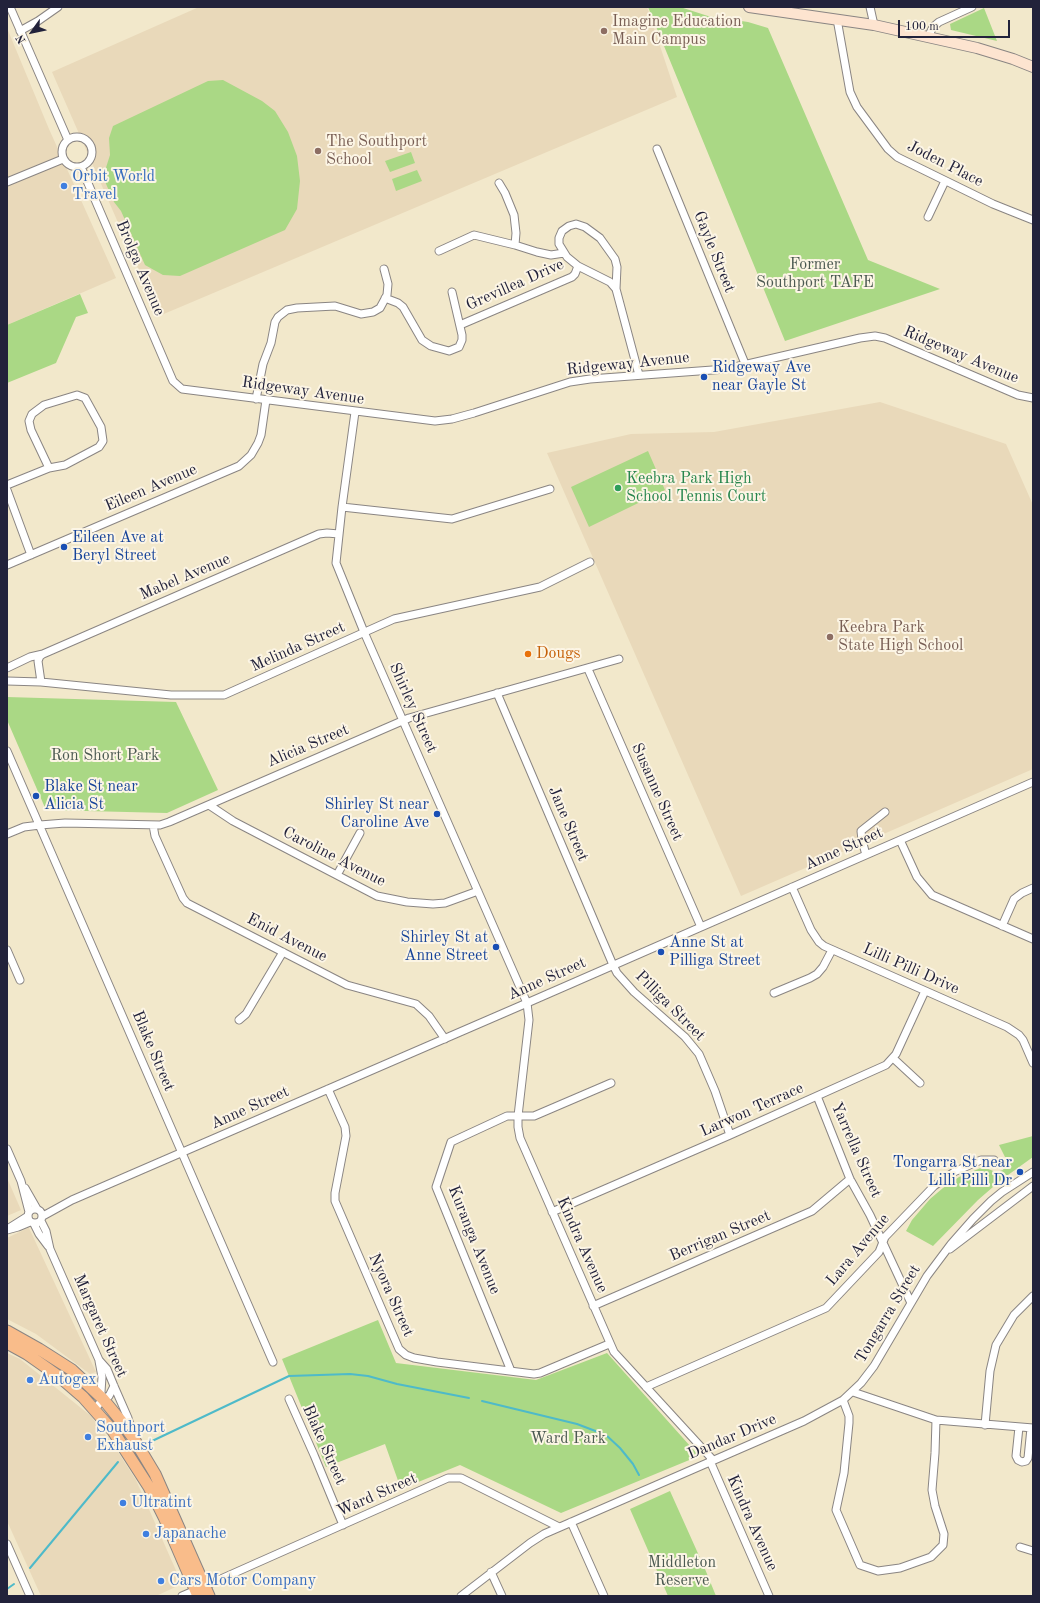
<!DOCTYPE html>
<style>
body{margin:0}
#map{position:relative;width:1040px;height:1603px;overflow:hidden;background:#f2e8cb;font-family:"Old Standard TT",serif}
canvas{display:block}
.frame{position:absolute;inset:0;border:8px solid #22223b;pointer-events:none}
.north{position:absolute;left:12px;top:12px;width:40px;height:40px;-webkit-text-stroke:3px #fcf5e5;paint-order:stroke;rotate:237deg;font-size:11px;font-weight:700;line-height:16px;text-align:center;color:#22223b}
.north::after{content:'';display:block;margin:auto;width:14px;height:18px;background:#22223b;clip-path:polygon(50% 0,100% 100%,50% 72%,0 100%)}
.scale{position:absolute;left:898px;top:20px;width:112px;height:18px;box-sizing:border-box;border:2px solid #22223b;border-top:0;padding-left:5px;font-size:12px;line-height:14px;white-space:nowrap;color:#22223b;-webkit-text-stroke:3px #fcf5e5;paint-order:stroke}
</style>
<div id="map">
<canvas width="1040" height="1603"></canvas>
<div class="frame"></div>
<div class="north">N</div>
<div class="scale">100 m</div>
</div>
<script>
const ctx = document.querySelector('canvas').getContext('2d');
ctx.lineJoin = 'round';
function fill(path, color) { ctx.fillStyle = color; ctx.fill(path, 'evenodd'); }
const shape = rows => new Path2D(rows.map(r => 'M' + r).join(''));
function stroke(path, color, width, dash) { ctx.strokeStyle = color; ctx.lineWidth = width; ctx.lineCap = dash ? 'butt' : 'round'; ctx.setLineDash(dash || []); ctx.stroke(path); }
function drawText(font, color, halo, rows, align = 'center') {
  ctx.font = font + ' "Old Standard TT",serif'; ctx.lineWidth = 4; ctx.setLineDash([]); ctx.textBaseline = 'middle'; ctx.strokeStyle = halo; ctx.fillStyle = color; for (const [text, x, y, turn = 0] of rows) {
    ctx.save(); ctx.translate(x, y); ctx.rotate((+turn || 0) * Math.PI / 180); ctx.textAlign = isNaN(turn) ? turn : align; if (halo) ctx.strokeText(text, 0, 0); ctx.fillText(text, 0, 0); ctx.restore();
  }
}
fill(shape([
 [199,7,647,7,677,97,159,316,52,72],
 [7,28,49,129,116,278,7,325],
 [880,402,1006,444,1033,505,1033,769,741,896,547,453,631,434,714,432],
 [7,1178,21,1210,7,1216],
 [28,1228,29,1228,96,1372,90,1374,36,1334,7,1319,7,1238],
 [7,1353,20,1359,91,1416,118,1452,136,1480,182,1584,156,1596,41,1596,7,1521]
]), '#e9d9ba');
fill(shape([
 [648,7,680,7,708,16,748,22,768,28,868,260,940,289,785,341],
 [984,8,997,41,951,30,950,24],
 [223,80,262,101,275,111,288,132,297,156,300,181,297,209,285,230,180,276,163,275,145,265,121,211,114,202,103,177,110,155,109,138,113,126,208,81],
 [411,152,415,163,390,172,385,161],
 [417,170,422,181,396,191,392,179],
 [80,294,88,313,76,317,56,363,7,383,7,325],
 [648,451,665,490,589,527,571,487],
 [7,697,176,702,218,790,167,813,46,810,7,720],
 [1033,1136,1033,1157,1001,1180,978,1200,933,1246,906,1231,912,1220,930,1199,943,1188,959,1177,983,1167,996,1172,1003,1170,1007,1161,999,1145],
 [378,1320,396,1363,536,1380,607,1353,699,1456,561,1513,460,1465,401,1489,385,1444,326,1467,282,1359],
 [670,1491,705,1569,716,1596,668,1596,630,1509]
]), '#aad885');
stroke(shape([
 [482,1401,577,1424,606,1435,620,1448,633,1464,639,1475],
 [150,1442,289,1376,350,1374,368,1376,397,1384,469,1398],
 [30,1568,118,1462],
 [7,1589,14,1584]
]), '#4ebac9', 2);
const street = shape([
 [10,7,68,140],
 [870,7,874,25],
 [837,19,850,92,857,107,888,149,897,157,993,204,1033,220],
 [20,31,38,21,58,7],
 [928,37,933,27,939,22,972,7],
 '62 152a15 15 0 1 1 30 0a15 15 0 1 1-30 0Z',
 [657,149,746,366],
 [81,167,173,381,182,389,435,421,452,419,474,413,570,382,590,379,726,369,860,338,875,336,885,338,1018,395,1033,398],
 [7,182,63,159],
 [499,183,505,193,514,215,516,233,515,245],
 [928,217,945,181],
 [439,251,474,235,515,245,537,252,551,255,564,253],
 [616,289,610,282,578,266,567,257,559,244,559,238,562,231,569,226,576,224,585,227,600,238,615,259,617,267,616,289,639,375],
 [385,298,398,303,403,307,422,340,431,346,449,351,459,347,462,340,462,335,452,292],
 [460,325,572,277,575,274,578,266],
 [256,399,263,364,271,343,275,322,278,317,287,310,297,308,335,306,361,314,373,312,380,308,387,295,388,284,384,269],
 [355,412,342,507,336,563,364,632,527,1003,529,1020,518,1116,518,1127,520,1138,614,1352,713,1460],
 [7,485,49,468,65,465,99,447,103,441,101,427,85,398,77,395,44,405,32,414,29,421,31,430,49,468],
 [7,490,31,555],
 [342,507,452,519,550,489],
 [7,565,239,466,251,455,258,443,261,435,266,400],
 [7,668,30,657,43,654,319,534,327,533,339,534],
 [588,669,701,927],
 [7,681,41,682,171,695,224,695,394,619,540,587,590,562],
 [41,682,38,661,40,656,43,654],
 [497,693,613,965,617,973,634,992,685,1037,699,1054,715,1091,730,1135],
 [7,751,273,1362],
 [209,805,233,821,377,896,407,902,433,904,445,903,478,891],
 [153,825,155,836,183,898,187,903,347,985,416,1004,429,1016,445,1039],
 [7,834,24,827,40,825,65,823,160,825,169,822,409,718,619,659],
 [900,840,917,877,932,895,1033,939],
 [866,855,862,840,861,831,885,812],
 [337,875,360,833],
 [792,887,811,930,819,942,824,946,1007,1027,1019,1035,1023,1040,1033,1063],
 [1002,926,1014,899,1022,893,1033,888],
 [7,950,20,980],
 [774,993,810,978,817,974,823,967,832,950],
 [239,1020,246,1014,283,952],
 [893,1058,920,1083],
 [328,1089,345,1127,346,1136,335,1193,335,1201,399,1349,406,1355,414,1358,437,1362,534,1374,540,1373,609,1344],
 [817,1096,850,1179,870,1215,911,1303],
 [7,1149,21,1181,29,1212],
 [25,1188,37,1209],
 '28 1216a7 7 0 1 1 14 0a7 7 0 1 1-14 0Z',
 [552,1212,730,1135,886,1065,896,1054,925,991],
 [43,1216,72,1200,527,1003,1033,782],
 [41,1221,46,1231,50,1249,99,1360,107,1369,114,1386,128,1418,132,1431],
 [34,1224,39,1234,48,1246],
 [9,1228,28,1216],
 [7,1230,18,1227,30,1222],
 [950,1249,1033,1186],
 [593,1306,812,1211,850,1179],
 [99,1361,102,1377,101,1392,102,1398],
 [511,1371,436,1187,451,1142,507,1116,534,1116,611,1083],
 [646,1387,826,1308,879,1252,885,1237,934,1186,954,1172,981,1160,994,1160],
 [853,1392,936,1420,1033,1428],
 [289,1399,314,1455,343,1525],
 [843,1400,849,1416,849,1423,844,1473,836,1510,860,1565,878,1571,900,1568,931,1557,943,1545,944,1534,935,1506,932,1490,935,1453,936,1420],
 [95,1409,103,1399,109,1396,114,1386],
 [985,1425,990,1371,996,1345,1014,1315,1033,1296],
 [1019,1427,1016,1456,1018,1460,1022,1462,1026,1461,1028,1458,1031,1428],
 [710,1461,769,1596],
 [571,1522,604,1596],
 [7,1544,30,1596],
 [1020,1547,1033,1551],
 [491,1572,502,1596],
 [205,1586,448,1478,461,1478,559,1527],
 [182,1596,196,1590],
 [461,1596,530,1543,544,1534,804,1421,843,1400,861,1383,874,1366,927,1276,951,1244,973,1219,991,1201,1002,1192,1033,1172]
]);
const secondary = shape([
 [749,7,874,25,977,48,1013,59,1033,67]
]);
const primary = shape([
 [7,1331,39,1349,72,1370,103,1399,121,1421,134,1439,155,1474,209,1596],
 [7,1343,27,1354,61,1378,83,1397,113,1431,149,1487,164,1517,198,1596]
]);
stroke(street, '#8a8583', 9);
stroke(secondary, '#8a8583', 12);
stroke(primary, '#8a8583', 13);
stroke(street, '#fff', 7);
stroke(secondary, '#fde4d0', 10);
stroke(primary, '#f9bc8a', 11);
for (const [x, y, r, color] of [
 [604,31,4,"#8d6e63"],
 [318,151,4,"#8d6e63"],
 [64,186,4,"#3f7fe0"],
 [704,377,4,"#1a4fb4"],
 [618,488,4,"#2e9e5b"],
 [64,547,4,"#1a4fb4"],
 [830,637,4,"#8d6e63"],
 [528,654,4,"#e8710a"],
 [36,796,4,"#1a4fb4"],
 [437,814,4,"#1a4fb4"],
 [496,947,4,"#1a4fb4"],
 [661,952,4,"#1a4fb4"],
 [1020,1172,4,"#1a4fb4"],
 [30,1380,4,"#3f7fe0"],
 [88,1437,4,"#3f7fe0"],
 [123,1503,4,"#3f7fe0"],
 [146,1534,4,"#3f7fe0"],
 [161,1581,4,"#3f7fe0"]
]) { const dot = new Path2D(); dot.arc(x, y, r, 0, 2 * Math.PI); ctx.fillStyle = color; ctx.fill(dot); stroke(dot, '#fcf5e5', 1.5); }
drawText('16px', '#785e54', '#fcf5e5', [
 ["Imagine Education",612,22],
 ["Main Campus",612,40],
 ["The Southport",326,142],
 ["School",326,160],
 ["Keebra Park",838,628],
 ["State High School",838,646]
], 'left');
drawText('16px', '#22223b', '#fcf5e5', [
 ["Joden Place",945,164,27],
 ["Gayle Street",714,252,68],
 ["Brolga Avenue",140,268,67],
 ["Grevillea Drive",515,285,-24],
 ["Ridgeway Avenue",961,355,23],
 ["Ridgeway Avenue",628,364,-6],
 ["Ridgeway Avenue",303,391,8],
 ["Eileen Avenue",151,488,-23],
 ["Mabel Avenue",185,577,-23],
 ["Melinda Street",298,647,-24],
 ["Shirley Street",413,708,66],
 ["Alicia Street",308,746,-23],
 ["Susanne Street",657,792,66],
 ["Jane Street",568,824,67],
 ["Anne Street",844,849,-24],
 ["Caroline Avenue",334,857,27],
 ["Enid Avenue",287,938,27],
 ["Lilli Pilli Drive",911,969,24],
 ["Anne Street",547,979,-24],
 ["Pilliga Street",670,1006,45],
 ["Blake Street",153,1051,67],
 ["Anne Street",250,1108,-24],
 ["Larwon Terrace",752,1110,-24],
 ["Yarrella Street",856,1150,66],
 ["Berrigan Street",720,1236,-23],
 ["Kuranga Avenue",474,1240,68],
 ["Kindra Avenue",582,1245,66],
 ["Lara Avenue",858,1250,-50],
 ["Nyora Street",391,1295,66],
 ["Tongarra Street",888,1314,-59],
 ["Margaret Street",100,1326,66],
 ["Dandar Drive",732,1437,-23],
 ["Blake Street",324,1445,66],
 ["Ward Street",377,1495,-24],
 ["Kindra Avenue",752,1523,66]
]);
drawText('16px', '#366cbe', '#fcf5e5', [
 ["Orbit World",72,177],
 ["Travel",72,195],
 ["Autogex",38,1380],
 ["Southport",96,1428],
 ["Exhaust",96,1446],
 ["Ultratint",131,1503],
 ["Japanache",154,1534],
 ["Cars Motor Company",169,1581]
], 'left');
drawText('16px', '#4b5951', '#fcf5e5', [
 ["Former",815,265],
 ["Southport TAFE",815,283],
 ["Ron Short Park",105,756],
 ["Ward Park",568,1439],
 ["Middleton",682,1563],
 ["Reserve",682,1581]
]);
drawText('16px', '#164399', '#fcf5e5', [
 ["Ridgeway Ave",712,368],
 ["near Gayle St",712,386],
 ["Eileen Ave at",72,538],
 ["Beryl Street",72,556],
 ["Blake St near",44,787],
 ["Alicia St",44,805],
 ["Shirley St near",429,805,"right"],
 ["Caroline Ave",429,823,"right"],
 ["Shirley St at",488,938,"right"],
 ["Anne Street",488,956,"right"],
 ["Anne St at",669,943],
 ["Pilliga Street",669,961],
 ["Tongarra St near",1012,1163,"right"],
 ["Lilli Pilli Dr",1012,1181,"right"]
], 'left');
drawText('16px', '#27864d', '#fcf5e5', [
 ["Keebra Park High",626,479],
 ["School Tennis Court",626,497]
], 'left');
drawText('16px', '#c56008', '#fcf5e5', [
 ["Dougs",536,654]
], 'left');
</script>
